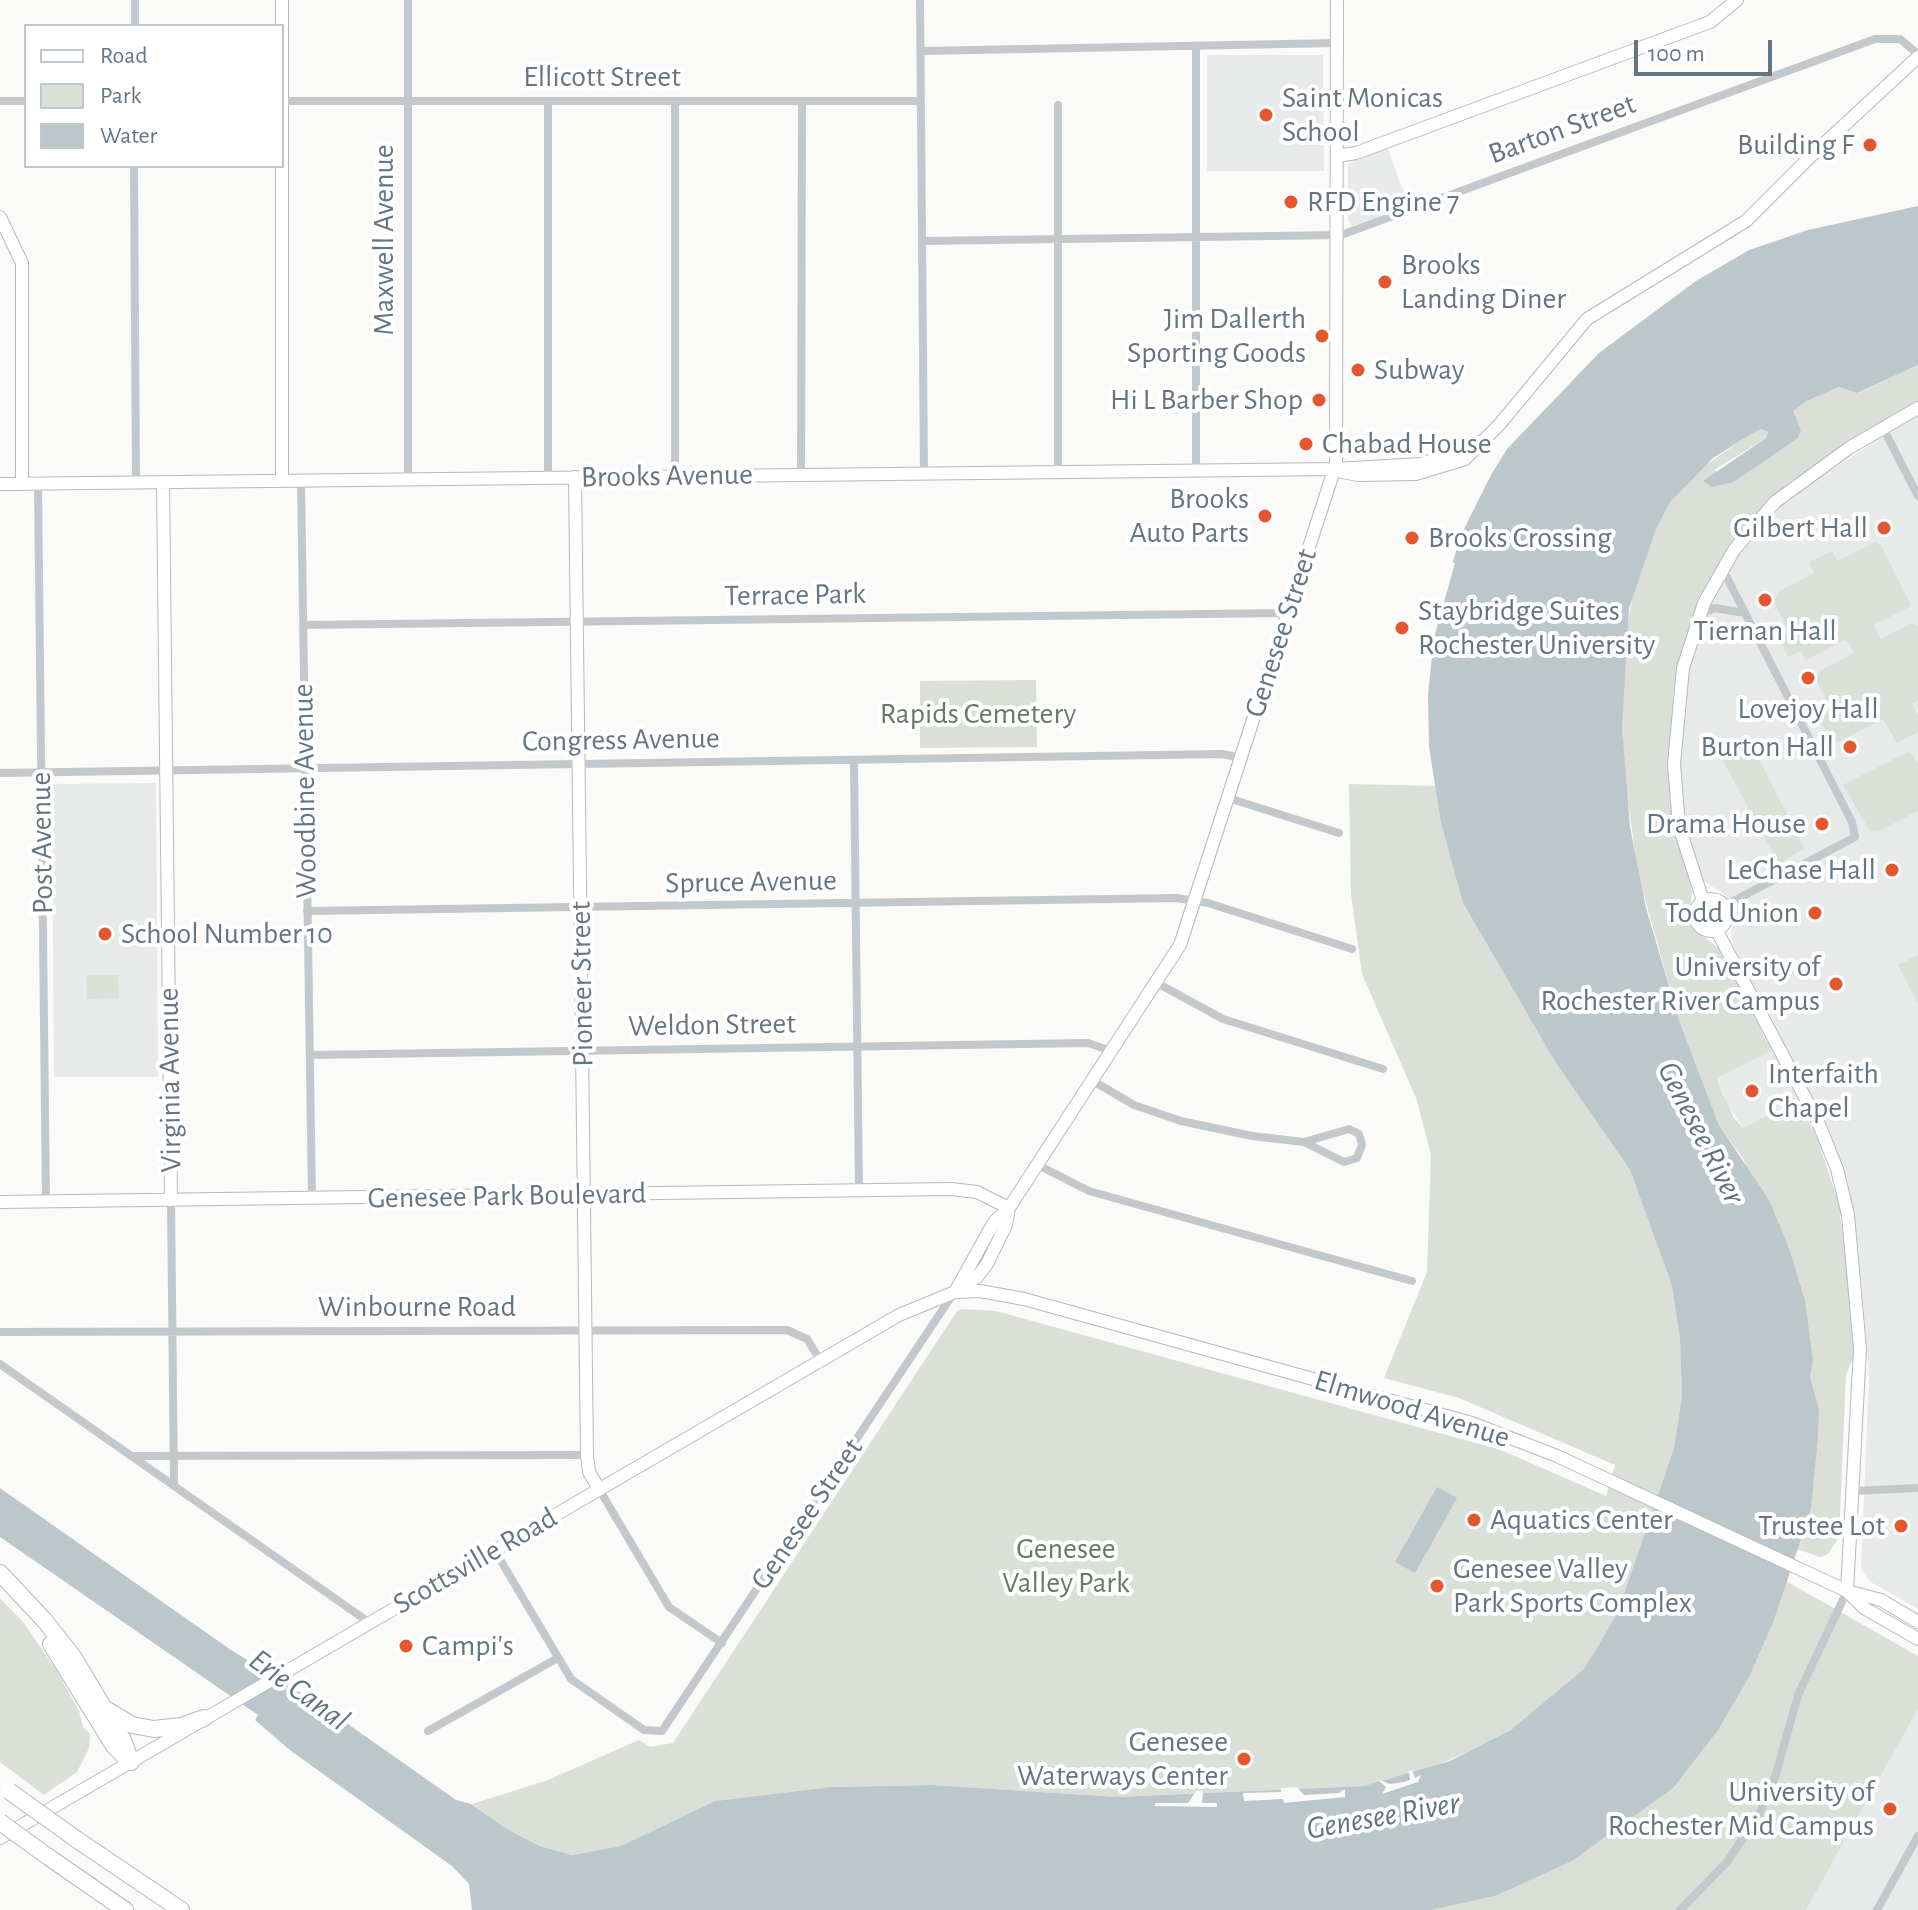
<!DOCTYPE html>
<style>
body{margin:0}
#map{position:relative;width:1918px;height:1910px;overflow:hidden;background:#fafaf8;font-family:"Alegreya Sans",sans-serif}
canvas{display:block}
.legend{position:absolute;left:24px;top:24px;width:260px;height:144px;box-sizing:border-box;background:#fff;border:2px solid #c1c8cd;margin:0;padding:10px 14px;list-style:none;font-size:24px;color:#657683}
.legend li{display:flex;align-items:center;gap:16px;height:40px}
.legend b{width:40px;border:2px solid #c1c8cd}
.scale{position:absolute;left:1634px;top:40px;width:138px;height:36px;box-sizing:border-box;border:4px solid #657683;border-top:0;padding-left:10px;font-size:24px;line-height:28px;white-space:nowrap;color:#657683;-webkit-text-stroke:6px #fff;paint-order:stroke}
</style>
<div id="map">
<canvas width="1918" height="1910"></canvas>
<ul class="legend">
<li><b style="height:10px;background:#fff"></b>Road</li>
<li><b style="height:22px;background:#dadfd7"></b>Park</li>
<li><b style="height:22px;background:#bbc7cb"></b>Water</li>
</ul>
<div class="scale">100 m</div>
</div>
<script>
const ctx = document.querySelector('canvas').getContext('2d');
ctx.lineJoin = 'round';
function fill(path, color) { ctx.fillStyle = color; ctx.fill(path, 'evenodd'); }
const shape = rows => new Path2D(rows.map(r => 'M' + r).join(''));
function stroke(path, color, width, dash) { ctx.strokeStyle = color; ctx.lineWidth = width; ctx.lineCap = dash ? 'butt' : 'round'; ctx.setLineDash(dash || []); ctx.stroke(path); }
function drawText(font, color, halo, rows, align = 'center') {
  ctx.font = font + ' "Alegreya Sans",sans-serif'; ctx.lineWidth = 8; ctx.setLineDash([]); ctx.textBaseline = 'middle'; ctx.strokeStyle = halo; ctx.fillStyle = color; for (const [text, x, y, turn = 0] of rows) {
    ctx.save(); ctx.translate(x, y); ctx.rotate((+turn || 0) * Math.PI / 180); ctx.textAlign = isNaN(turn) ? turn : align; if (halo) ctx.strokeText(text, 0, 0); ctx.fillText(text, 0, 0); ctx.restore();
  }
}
fill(shape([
 [1207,55,1323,55,1324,171,1207,171],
 [1387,147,1409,206,1352,226,1348,220,1348,164],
 [1918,414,1918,1609,1869,1581,1861,1568,1869,1376,1858,1244,1849,1191,1825,1124,1800,1099,1743,1128,1727,1104,1717,1078,1784,1044,1733,945,1731,932,1735,918,1724,894,1702,880,1687,836,1679,791,1682,702,1691,660,1705,617,1731,563,1789,497],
 [156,783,158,1077,54,1077,52,784],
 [1918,1709,1918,1910,1806,1910]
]), '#e8e9e9');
fill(shape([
 [1918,365,1918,403,1791,481,1755,515,1734,540,1703,592,1673,693,1670,792,1674,826,1692,892,1689,919,1701,935,1723,951,1749,1005,1759,1019,1758,1023,1766,1041,1775,1049,1717,1078,1721,1090,1734,1118,1743,1128,1800,1099,1800,1108,1823,1145,1821,1150,1842,1213,1840,1217,1851,1277,1848,1281,1854,1356,1846,1375,1839,1537,1828,1554,1820,1557,1797,1549,1811,1509,1819,1409,1810,1377,1813,1361,1744,1160,1719,1125,1680,1023,1639,878,1625,782,1622,727,1624,644,1634,588,1656,529,1671,501,1696,472,1750,434,1761,429,1769,432,1766,438,1714,470,1734,482,1798,438,1801,430,1793,411,1807,401,1839,387,1858,393],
 [1875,542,1881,545,1911,606,1874,625,1877,632,1881,639,1913,623,1918,626,1918,700,1912,704,1918,715,1918,732,1897,743,1883,719,1832,745,1819,718,1832,711,1817,681,1819,671,1854,653,1846,639,1806,660,1801,651,1788,657,1779,638,1789,633,1774,601,1779,591,1814,573,1809,562,1832,551,1838,561],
 [1036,680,1037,747,920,748,920,681],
 [1743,740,1752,745,1804,848,1779,864,1722,759,1725,747],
 [1910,751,1918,764,1918,811,1877,832,1870,831,1843,785],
 [1349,784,1436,786,1463,903,1554,1060,1630,1170,1672,1286,1680,1340,1682,1396,1674,1448,1617,1614,1584,1669,1545,1705,1511,1730,1477,1748,1423,1771,1364,1786,1117,1797,933,1785,831,1787,715,1801,621,1846,572,1855,541,1846,507,1829,472,1804,548,1780,639,1740,650,1747,673,1743,957,1311,962,1309,996,1311,1501,1450,1606,1496,1615,1465,1459,1398,1384,1378,1427,1272,1431,1154,1416,1098,1362,974,1351,894],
 '1701 915a10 10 0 1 1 20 0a10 10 0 1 1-20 0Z',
 [1918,955,1918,1004,1898,965],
 [86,975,118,975,119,998,87,999],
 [1786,1581,1918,1656,1918,1709,1806,1910,1431,1910,1495,1896,1774,1620],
 [0,1598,23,1622,57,1671,79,1711,83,1727,90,1734,89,1748,77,1772,44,1795,0,1762]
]), '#dadfd7');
fill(shape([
 [1918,206,1918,365,1857,393,1839,387,1807,401,1793,411,1801,430,1798,438,1734,482,1712,487,1703,481,1766,438,1768,432,1761,429,1751,434,1713,458,1671,501,1656,529,1629,608,1622,727,1630,827,1646,908,1680,1023,1719,1125,1769,1200,1789,1248,1805,1301,1813,1361,1810,1377,1819,1409,1818,1436,1811,1509,1774,1620,1749,1677,1718,1730,1673,1788,1572,1861,1495,1896,1431,1910,472,1910,469,1884,452,1866,291,1751,255,1720,258,1715,0,1537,0,1488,231,1650,328,1710,456,1800,471,1804,507,1829,540,1846,572,1855,621,1846,715,1801,831,1787,933,1785,1117,1797,1364,1786,1450,1761,1511,1730,1584,1669,1617,1614,1674,1448,1682,1396,1680,1340,1672,1286,1630,1170,1554,1060,1463,903,1441,822,1429,747,1428,694,1436,618,1461,535,1491,475,1507,449,1599,353,1696,281,1749,250,1808,230],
 [1437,1487,1457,1498,1415,1573,1395,1562]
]), '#bbc7cb');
fill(shape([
 [1448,560,1455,563,1435,634,1431,634,1432,617],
 [1412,1770,1415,1778,1421,1775,1418,1782,1382,1794,1386,1787,1377,1779,1390,1784,1404,1782,1410,1780,1409,1771],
 [1297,1787,1304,1795,1339,1793,1345,1789,1345,1797,1284,1803,1283,1799,1244,1801,1243,1793,1281,1792,1281,1788],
 [1196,1791,1203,1791,1202,1803,1217,1803,1217,1807,1155,1806,1155,1803,1188,1803]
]), '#fafaf8');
const secondary = shape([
 [282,0,282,481],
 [1337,156,1356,153,1710,22,1737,0],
 [0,217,22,263,22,484],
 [1338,471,1358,475,1416,474,1465,459,1499,425,1587,319,1746,221,1813,154,1918,57],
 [575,477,587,1455,589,1472,599,1489],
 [163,482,171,1200],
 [0,484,1335,469,1421,464,1482,441],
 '1695 915a16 16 0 1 1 32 0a16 16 0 1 1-32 0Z',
 [1703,901,1679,826,1674,764,1683,668,1704,603,1734,550,1775,502,1849,448,1918,408],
 [1717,931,1818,1122,1837,1169,1848,1215,1860,1349,1847,1591],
 [0,1202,951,1189,977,1192,1009,1208]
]);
const primary = shape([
 [957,1291,977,1277,987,1264,1006,1225,1009,1208],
 [955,1292,994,1222,1009,1208,1180,945,1336,464,1337,0],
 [1847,1591,1864,1608,1918,1639],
 [0,1838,899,1315,955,1292,980,1291,1024,1299,1472,1423,1557,1456,1847,1591,1881,1600,1918,1622]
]);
const highway = shape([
 [0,1573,45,1621,74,1658,123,1740,131,1762],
 [51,1644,114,1746,129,1761],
 [109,1711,132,1725,154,1729,181,1726,204,1718],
 [76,1839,181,1910],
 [47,1856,125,1910]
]);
stroke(secondary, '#b3babf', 14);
stroke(primary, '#b5babe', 14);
stroke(highway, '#b4b9bd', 18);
stroke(shape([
 [408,0,408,479],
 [920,0,924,473],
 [135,26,135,0],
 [1196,46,1196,470],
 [921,51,1337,43],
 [0,101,26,101],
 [282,101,921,101],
 [548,101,548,478],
 [675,101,675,476],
 [134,166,136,483],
 [924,241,1341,235,1875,39,1900,39,1918,54],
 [1883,428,1918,496],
 [1058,472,1058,105],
 [801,475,802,101],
 [301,481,312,1198],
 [38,484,46,1202],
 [1722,568,1852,822,1855,837,1724,906],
 [1700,614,1715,608,1745,613],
 [303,625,1287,613],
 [854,762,859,1191],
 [0,773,1222,754,1241,758],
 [1228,798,1339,833],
 [307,911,1176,898,1208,903,1352,949],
 [1157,983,1223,1019,1383,1069],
 [310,1055,1088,1043,1112,1051],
 [1093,1081,1134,1105,1181,1121,1252,1136,1304,1142,1349,1129,1359,1134,1362,1145,1357,1158,1344,1162,1304,1142],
 [1038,1165,1089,1191,1412,1281],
 [171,1200,174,1486],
 [0,1332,787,1330,807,1339,820,1360],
 [0,1364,370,1623],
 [131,1456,587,1455],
 [599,1489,669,1607,722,1643],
 [1852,1491,1918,1488],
 [495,1551,571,1679,644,1730,662,1731,953,1294],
 [428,1731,556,1659],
 [1680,1910,1727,1862,1759,1814,1776,1774,1798,1695,1847,1591],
 [1877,1910,1918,1836]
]), '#c3c8cc', 8);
stroke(secondary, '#fff', 12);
stroke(primary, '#fff', 12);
stroke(highway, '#fff', 16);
const highwayBridge = shape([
 [9,1791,76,1839],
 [0,1822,47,1856]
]);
stroke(highwayBridge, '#b4b9bd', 18, []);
stroke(highwayBridge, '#fff', 16);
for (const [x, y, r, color] of [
 [1266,115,8,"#e4572e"],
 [1870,145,8,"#e4572e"],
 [1291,202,8,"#e4572e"],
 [1385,282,8,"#e4572e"],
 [1322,336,8,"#e4572e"],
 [1358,370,8,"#e4572e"],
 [1319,400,8,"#e4572e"],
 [1306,444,8,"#e4572e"],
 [1265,516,8,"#e4572e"],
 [1884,528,8,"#e4572e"],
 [1412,538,8,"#e4572e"],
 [1765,600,8,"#e4572e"],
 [1402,628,8,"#e4572e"],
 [1808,678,8,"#e4572e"],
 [1850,747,8,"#e4572e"],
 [1822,824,8,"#e4572e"],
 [1892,870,8,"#e4572e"],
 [1815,913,8,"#e4572e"],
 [105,934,8,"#e4572e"],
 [1836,984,8,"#e4572e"],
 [1752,1091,8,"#e4572e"],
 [1474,1520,8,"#e4572e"],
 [1901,1526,8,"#e4572e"],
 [1437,1586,8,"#e4572e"],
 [406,1646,8,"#e4572e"],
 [1244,1759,8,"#e4572e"],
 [1890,1809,8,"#e4572e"]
]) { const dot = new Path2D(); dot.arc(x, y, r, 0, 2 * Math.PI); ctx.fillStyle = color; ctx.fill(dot); stroke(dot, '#fff', 3); }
drawText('30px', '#657683', '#fff', [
 ["Ellicott Street",602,77],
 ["Barton Street",1562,129,-20],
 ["Maxwell Avenue",384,240,-90],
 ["Brooks Avenue",667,476,-1],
 ["Terrace Park",795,595,-1],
 ["Genesee Street",1281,633,-72],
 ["Congress Avenue",621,740,-1],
 ["Woodbine Avenue",305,791,-91],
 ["Post Avenue",42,843,-91],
 ["Spruce Avenue",751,882,-1],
 ["Pioneer Street",582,984,-91],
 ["Weldon Street",712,1025,-1],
 ["Virginia Avenue",170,1080,-91],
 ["Genesee Park Boulevard",507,1196,-1],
 ["Winbourne Road",417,1307],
 ["Elmwood Avenue",1412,1409,17],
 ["Genesee Street",807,1514,-56],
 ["Scottsville Road",475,1561,-30]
]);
drawText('30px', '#657683', '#fff', [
 ["Saint Monicas",1282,98,"left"],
 ["School",1282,132,"left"],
 ["Building F",1854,145],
 ["RFD Engine 7",1307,202,"left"],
 ["Brooks",1401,265,"left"],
 ["Landing Diner",1401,299,"left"],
 ["Jim Dallerth",1306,319],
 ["Sporting Goods",1306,353],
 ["Subway",1374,370,"left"],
 ["Hi L Barber Shop",1303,400],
 ["Chabad House",1322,444,"left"],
 ["Brooks",1249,499],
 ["Auto Parts",1249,533],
 ["Gilbert Hall",1868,528],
 ["Brooks Crossing",1428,538,"left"],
 ["Staybridge Suites",1418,611,"left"],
 ["Rochester University",1418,645,"left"],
 ["Tiernan Hall",1765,631,"center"],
 ["Lovejoy Hall",1808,709,"center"],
 ["Burton Hall",1834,747],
 ["Drama House",1806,824],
 ["LeChase Hall",1876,870],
 ["Todd Union",1799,913],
 ["School Number 10",121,934,"left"],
 ["University of",1820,967],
 ["Rochester River Campus",1820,1001],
 ["Interfaith",1768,1074,"left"],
 ["Chapel",1768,1108,"left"],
 ["Aquatics Center",1490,1520,"left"],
 ["Trustee Lot",1885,1526],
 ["Genesee Valley",1453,1569,"left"],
 ["Park Sports Complex",1453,1603,"left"],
 ["Campi's",422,1646,"left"],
 ["Genesee",1228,1742],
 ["Waterways Center",1228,1776],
 ["University of",1874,1792],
 ["Rochester Mid Campus",1874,1826]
], 'right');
drawText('30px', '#687a64', '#fff', [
 ["Rapids Cemetery",978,714],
 ["Genesee",1066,1549],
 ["Valley Park",1066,1583]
]);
drawText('italic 32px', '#60757c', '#fff', [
 ["Genesee River",1701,1133,63],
 ["Erie Canal",299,1690,36],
 ["Genesee River",1383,1816,-10]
]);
</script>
